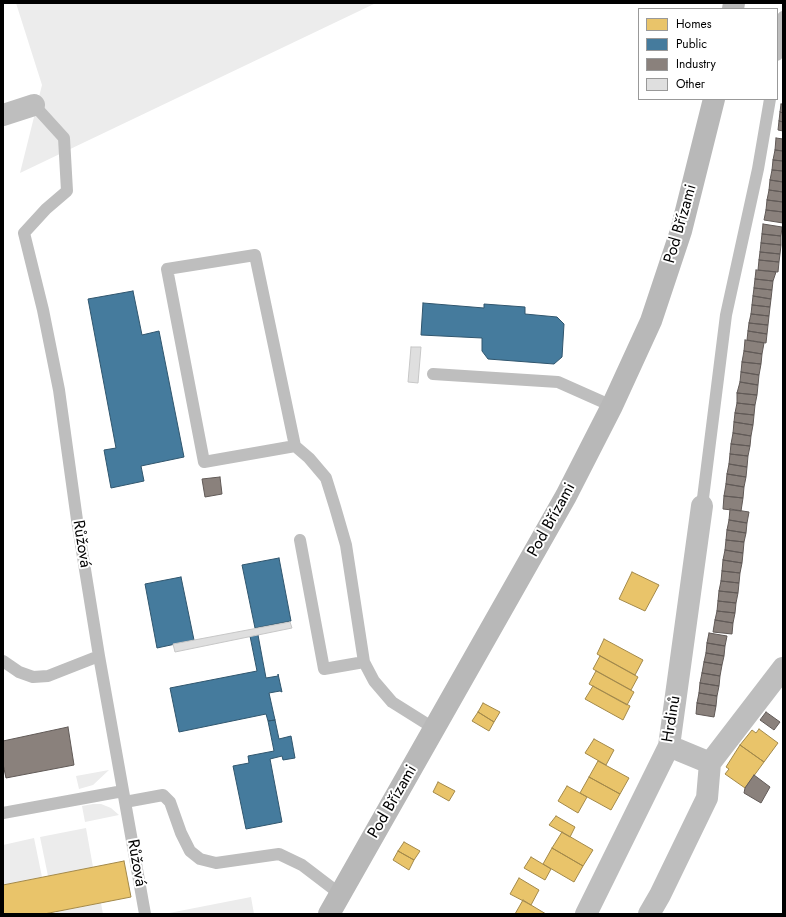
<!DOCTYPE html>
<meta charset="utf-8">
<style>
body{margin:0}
#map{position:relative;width:786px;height:917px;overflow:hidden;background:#fff;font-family:Jost,sans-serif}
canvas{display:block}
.frame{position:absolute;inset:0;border:4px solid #000;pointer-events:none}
.legend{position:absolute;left:638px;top:8px;width:140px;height:92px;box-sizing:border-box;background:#fff;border:1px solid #999;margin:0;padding:5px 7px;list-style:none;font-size:12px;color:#000}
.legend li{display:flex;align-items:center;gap:8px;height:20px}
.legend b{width:20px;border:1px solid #999}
</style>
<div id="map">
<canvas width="786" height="917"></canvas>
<div class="frame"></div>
<ul class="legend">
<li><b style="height:11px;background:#e9c46a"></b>Homes</li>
<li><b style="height:11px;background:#457b9d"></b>Public</li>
<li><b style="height:11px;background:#8a817c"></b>Industry</li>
<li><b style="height:11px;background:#dfdfdf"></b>Other</li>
</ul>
</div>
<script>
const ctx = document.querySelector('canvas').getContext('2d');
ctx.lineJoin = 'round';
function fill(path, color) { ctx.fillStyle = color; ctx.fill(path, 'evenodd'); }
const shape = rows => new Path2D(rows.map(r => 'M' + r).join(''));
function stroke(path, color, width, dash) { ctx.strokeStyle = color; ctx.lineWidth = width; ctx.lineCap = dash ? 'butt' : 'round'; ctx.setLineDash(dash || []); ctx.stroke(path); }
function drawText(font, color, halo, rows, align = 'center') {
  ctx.font = font + ' Jost,sans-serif'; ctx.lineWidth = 4; ctx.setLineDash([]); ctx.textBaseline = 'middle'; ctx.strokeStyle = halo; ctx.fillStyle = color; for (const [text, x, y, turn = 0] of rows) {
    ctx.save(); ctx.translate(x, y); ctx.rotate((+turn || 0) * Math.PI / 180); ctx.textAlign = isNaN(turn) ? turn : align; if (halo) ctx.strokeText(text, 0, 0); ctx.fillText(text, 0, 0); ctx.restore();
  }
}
fill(shape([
 [16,3,376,3,20,173,42,85],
 [109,770,93,785,79,789,76,776],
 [93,804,101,804,111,808,119,815,85,822,82,806],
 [86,828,93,867,48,876,40,837],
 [34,838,42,877,3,885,3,845],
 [251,897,254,914,164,914],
 [101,903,103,914,57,914,56,912]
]), '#ececec');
const homes = shape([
 [632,572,659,585,645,611,619,599,632,572],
 [604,639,643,660,635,675,597,654,604,639],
 [600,656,638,677,631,690,593,669,600,656],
 [596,671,634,692,627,705,589,684,596,671],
 [593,686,630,706,623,720,585,699,593,686],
 [483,703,500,712,494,722,478,712,483,703],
 [478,712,494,722,489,731,472,721,478,712],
 [759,729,778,743,764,762,740,745,752,730,756,733,759,729],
 [594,739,614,750,606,765,585,753,594,739],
 [740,745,764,762,745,788,725,774,729,769,726,767,740,745],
 [598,761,629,778,620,794,589,777,598,761],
 [589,777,620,794,611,810,580,793,589,777],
 [438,782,455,791,449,801,433,792,438,782],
 [567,786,587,797,578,813,558,801,567,786],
 [556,816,575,827,570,837,549,825,556,816],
 [562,832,593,850,583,866,552,848,562,832],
 [404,842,420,851,414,860,398,851,404,842],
 [552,848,583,866,574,882,543,864,552,848],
 [398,851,414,860,409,870,393,860,398,851],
 [531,857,551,869,545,880,524,868,531,857],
 [124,861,131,897,44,914,3,914,3,885,124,861],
 [519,878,539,890,531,905,510,894,519,878],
 [523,900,531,905,546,914,515,914,523,900]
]);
fill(homes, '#e9c46a');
stroke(homes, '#a3894a', 1);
const public = shape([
 [133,291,142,335,159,331,184,457,141,466,144,481,111,488,104,450,116,448,88,299,133,291],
 [423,303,484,308,484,304,525,307,525,314,557,317,564,324,562,357,554,364,488,359,482,351,482,338,421,335,423,303],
 [279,558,291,621,255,628,242,565,279,558],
 [181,577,194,640,157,648,145,584,181,577],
 [258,635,266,678,278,676,278,674,282,692,280,691,269,693,275,720,268,721,266,714,179,732,170,688,257,671,250,636,258,635],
 [275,720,279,739,291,736,295,758,283,760,282,756,270,759,282,822,246,829,233,766,249,763,248,756,274,751,268,721,275,720]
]);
fill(public, '#457b9d');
stroke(public, '#30566e', 1);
const industry = shape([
 [781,104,783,104,783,113,780,112,781,104],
 [780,112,783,113,783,122,779,121,780,112],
 [779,121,783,122,783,131,778,130,779,121],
 [776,138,783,139,783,151,775,150,776,138],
 [775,150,783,151,783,161,773,160,775,150],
 [773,160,783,161,783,171,772,170,773,160],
 [772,170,783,171,783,182,770,180,772,170],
 [770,180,783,182,783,192,769,190,770,180],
 [769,190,783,192,783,202,767,200,769,190],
 [767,200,783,202,783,212,766,210,767,200],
 [766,210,783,212,783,223,764,220,766,210],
 [763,224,782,227,781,236,762,234,763,224],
 [762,234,781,236,781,245,761,243,762,234],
 [761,243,781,245,780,254,760,252,761,243],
 [760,252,780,254,779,262,759,260,760,252],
 [759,260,779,262,778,272,758,270,759,260],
 [756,270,776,272,773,281,755,279,756,270],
 [755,279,773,281,772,290,754,288,755,279],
 [754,288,772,290,771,299,753,296,754,288],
 [753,296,771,299,770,307,752,305,753,296],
 [752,305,770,307,769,316,751,314,752,305],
 [751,314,769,316,768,325,749,323,751,314],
 [749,323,768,325,767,334,748,331,749,323],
 [748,331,767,334,766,343,747,340,748,331],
 [745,340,764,343,762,354,744,351,745,340],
 [744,351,762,354,761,364,742,362,744,351],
 [742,362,761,364,759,375,741,372,742,362],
 [741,372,759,375,758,385,740,382,741,372],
 [740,382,758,385,757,395,737,393,740,382],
 [737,393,757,395,755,405,737,403,737,393],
 [737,403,755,405,754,415,735,413,737,403],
 [735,413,754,415,753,425,734,422,735,413],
 [734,422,753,425,751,436,733,433,734,422],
 [733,433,751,436,750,446,731,444,733,433],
 [731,444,750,446,748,456,730,454,731,444],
 [730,454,748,456,747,467,729,464,730,454],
 [729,464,747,467,746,477,727,474,729,464],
 [727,474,746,477,744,487,726,484,727,474],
 [220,477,222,494,205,497,202,479,220,477],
 [726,484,744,487,743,498,724,496,726,484],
 [724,496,743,498,741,511,723,509,724,496],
 [730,509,749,512,747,523,729,520,730,509],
 [729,520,747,523,746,533,727,530,729,520],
 [727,530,746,533,744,542,726,540,727,530],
 [726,540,744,542,743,553,725,550,726,540],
 [725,550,743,553,742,563,723,560,725,550],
 [723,560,742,563,740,573,722,571,723,560],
 [722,571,740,573,739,583,721,581,722,571],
 [721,581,739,583,738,593,719,591,721,581],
 [719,591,738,593,736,603,718,601,719,591],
 [718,601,736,603,735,613,717,611,718,601],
 [717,611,735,613,733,623,715,620,717,611],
 [715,620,733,623,732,634,713,632,715,620],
 [709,633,727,636,725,646,707,643,709,633],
 [707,643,725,646,724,656,706,653,707,643],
 [706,653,724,656,722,665,704,662,706,653],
 [704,662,722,665,720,676,702,673,704,662],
 [702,673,720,676,719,686,700,683,702,673],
 [700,683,719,686,717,696,699,693,700,683],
 [699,693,717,696,716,706,697,703,699,693],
 [697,703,716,706,714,717,696,714,697,703],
 [766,712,780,722,774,730,760,720,766,712],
 [68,727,74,765,6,778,3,764,3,741,68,727],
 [754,775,770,787,761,803,744,793,745,788,754,775]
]);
fill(industry, '#8a817c');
stroke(industry, '#615a57', 1);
const building = shape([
 [411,347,421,347,418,383,408,382,411,347],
 [290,622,292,628,175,652,173,644,290,622]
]);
fill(building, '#dfdfdf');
stroke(building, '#c7c7c7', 1);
stroke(shape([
 [777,55,783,17],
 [34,105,64,138,67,191,46,209,24,233,43,310,59,390,77,520,99,656,145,914],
 [433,374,558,382,612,406],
 [295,446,204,462,167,269,255,255,295,446,309,458,326,478,335,507,346,545,364,662,374,681,392,702,435,729],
 [702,506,726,315,758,169,770,99],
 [300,540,324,669,364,662],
 [3,661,19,672,33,677,48,676,99,656],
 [125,802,163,795,170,802,181,833,190,851,200,859,216,863,279,854,302,865,340,894],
 [3,813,123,791]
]), '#bebebe', 12);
stroke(shape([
 [3,115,34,105],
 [669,746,710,763,783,668],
 [586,914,669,746,702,506],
 [649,914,660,895,707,798,710,763]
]), '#bebebe', 22);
stroke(shape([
 [733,9,734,3],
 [329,914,566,496,612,406,651,321,681,231,714,99]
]), '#b8b8b8', 22);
drawText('16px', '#000', '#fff', [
 ["Pod Břízami",681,224,-74],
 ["Pod Břízami",552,520,-61],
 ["Růžová",81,544,81],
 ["Hrdinů",672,719,-81],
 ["Pod Břízami",393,802,-60],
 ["Růžová",136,863,80]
]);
</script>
